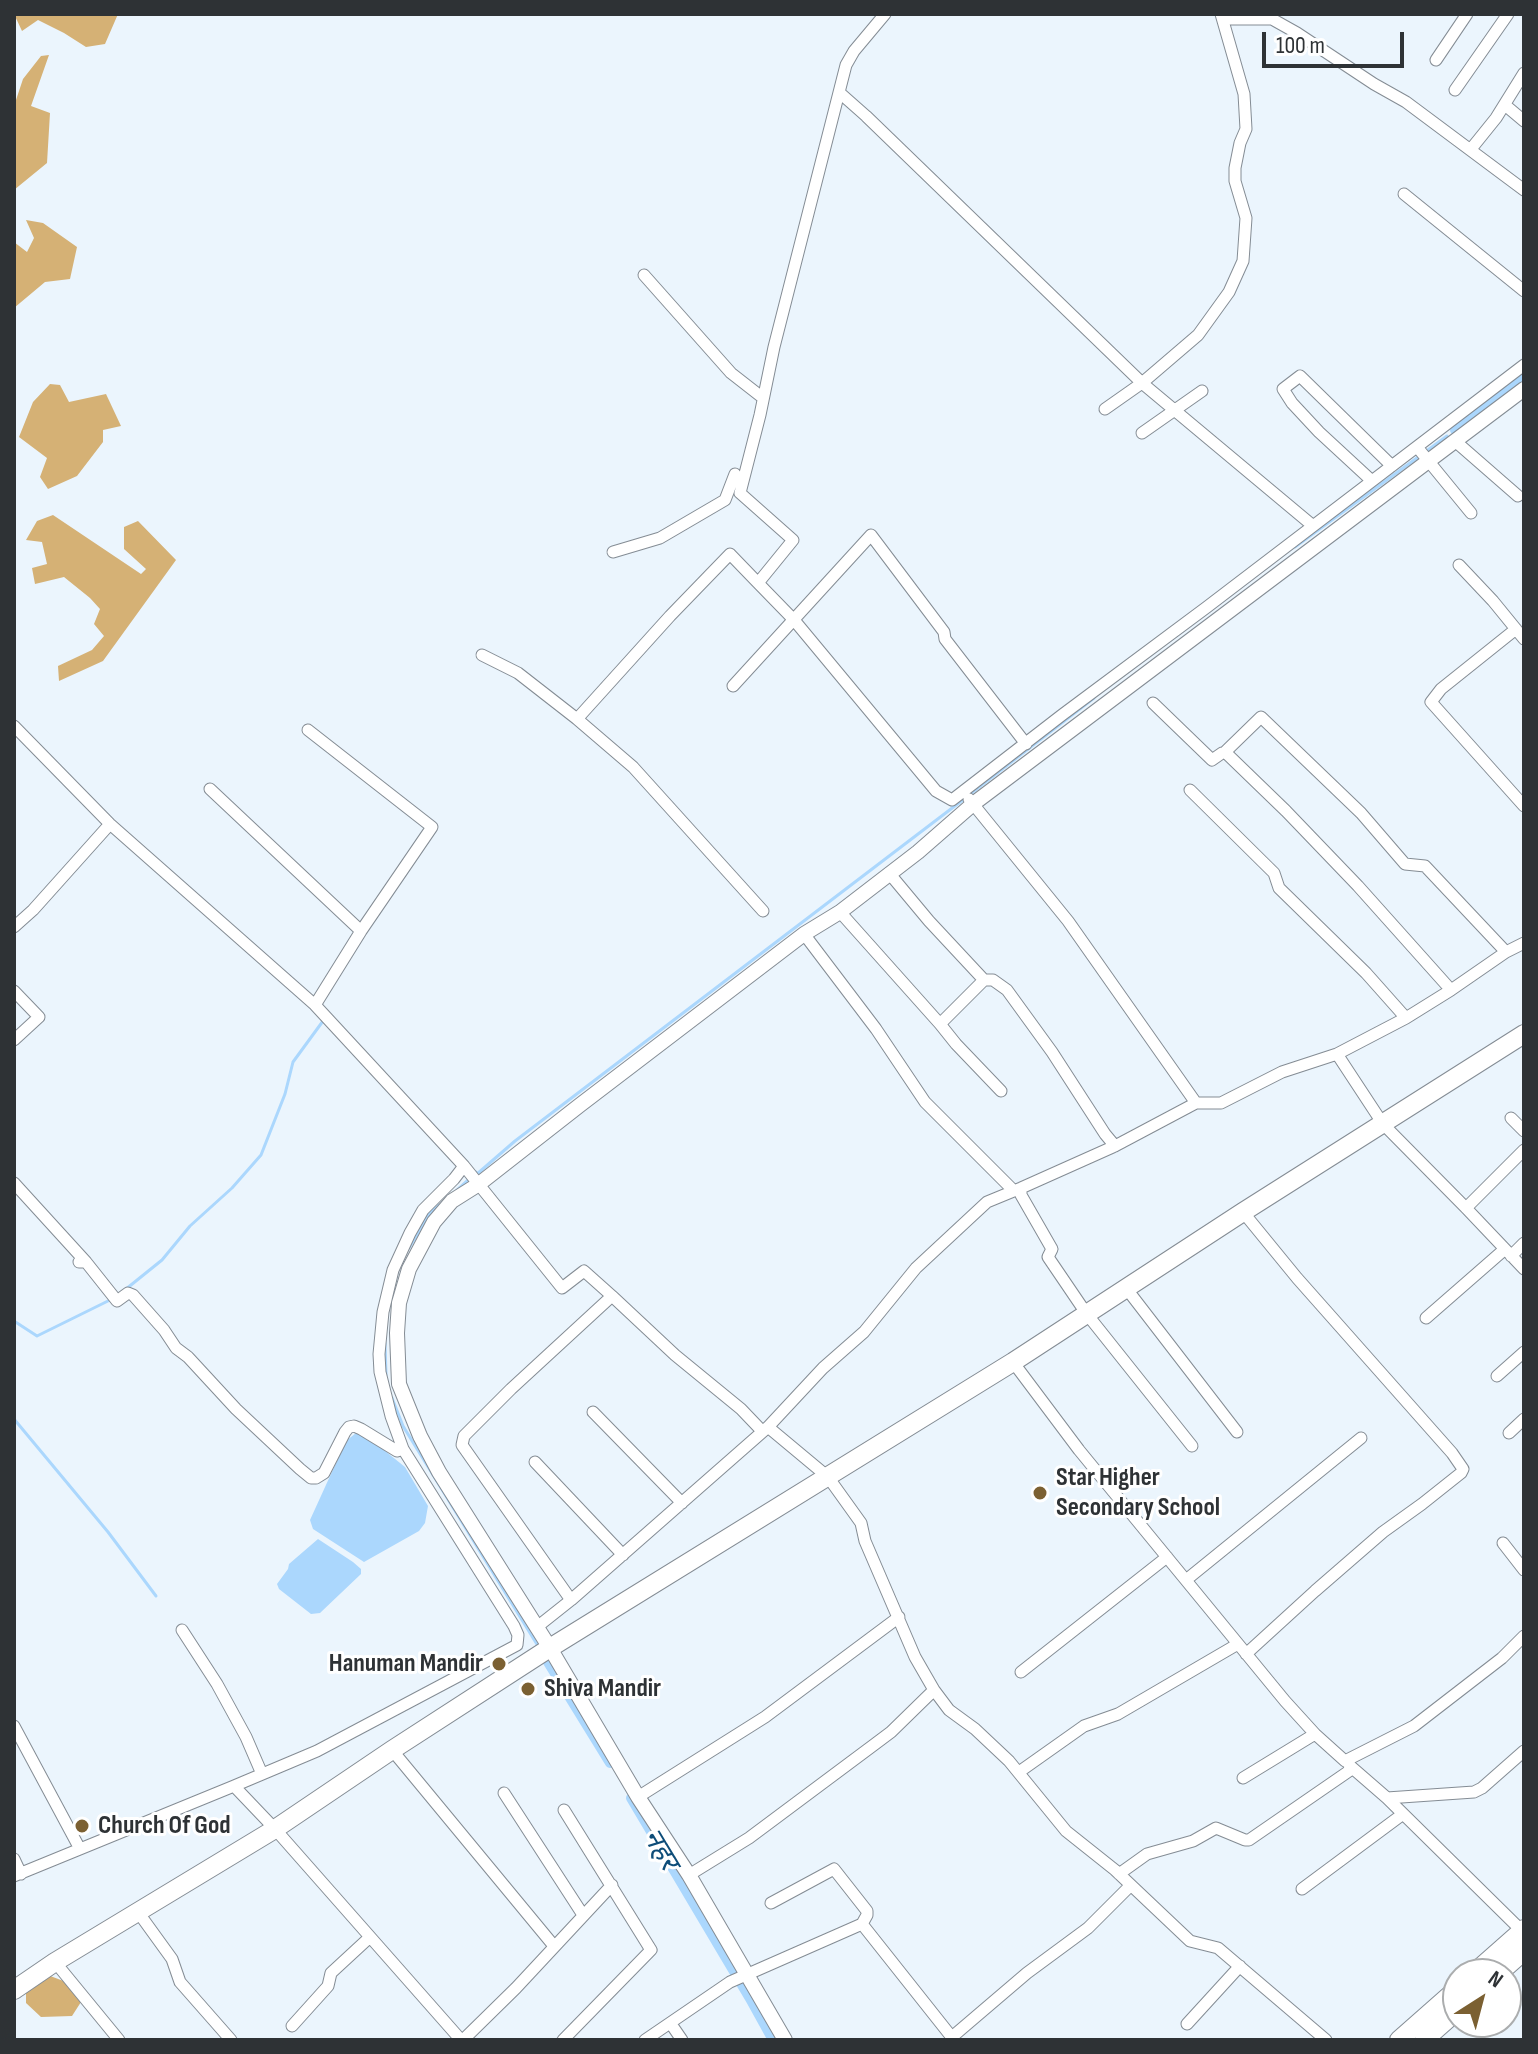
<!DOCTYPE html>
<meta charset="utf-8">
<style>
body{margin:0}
#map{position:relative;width:1538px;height:2054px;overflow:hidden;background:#ebf5fd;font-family:"Sofia Sans Condensed",sans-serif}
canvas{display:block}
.frame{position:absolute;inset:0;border:16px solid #2e3235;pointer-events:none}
.north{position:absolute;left:1442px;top:1958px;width:80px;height:80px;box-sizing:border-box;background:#fff;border:2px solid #abadae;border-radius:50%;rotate:36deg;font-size:22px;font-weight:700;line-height:32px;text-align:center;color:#2e3235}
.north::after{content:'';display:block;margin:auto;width:28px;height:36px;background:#7b6032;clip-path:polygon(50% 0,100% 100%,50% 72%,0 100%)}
.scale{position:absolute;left:1262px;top:32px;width:142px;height:36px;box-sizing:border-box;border:4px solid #2e3235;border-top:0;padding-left:10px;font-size:24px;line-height:28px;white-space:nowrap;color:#2e3235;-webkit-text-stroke:6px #fff;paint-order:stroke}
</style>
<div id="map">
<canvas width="1538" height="2054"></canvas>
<div class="frame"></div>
<div class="north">N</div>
<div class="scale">100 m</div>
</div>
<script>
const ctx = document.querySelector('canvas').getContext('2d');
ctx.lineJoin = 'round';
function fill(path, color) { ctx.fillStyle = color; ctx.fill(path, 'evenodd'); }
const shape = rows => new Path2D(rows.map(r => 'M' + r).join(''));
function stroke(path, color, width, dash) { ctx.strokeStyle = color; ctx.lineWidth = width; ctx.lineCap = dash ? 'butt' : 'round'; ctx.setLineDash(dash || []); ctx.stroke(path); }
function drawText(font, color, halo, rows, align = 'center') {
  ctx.font = font + ' "Sofia Sans Condensed","Noto Sans Devanagari",sans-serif'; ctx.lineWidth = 6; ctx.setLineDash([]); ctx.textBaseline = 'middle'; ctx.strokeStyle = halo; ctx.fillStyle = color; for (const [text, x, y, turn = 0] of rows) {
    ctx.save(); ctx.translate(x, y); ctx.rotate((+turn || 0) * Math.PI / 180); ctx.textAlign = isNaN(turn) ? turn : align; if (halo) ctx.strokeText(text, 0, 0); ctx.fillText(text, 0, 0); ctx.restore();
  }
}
fill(shape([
 [118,14,105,44,86,47,64,33,38,20,22,31,14,14],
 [49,55,31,106,50,113,47,163,14,190,14,106,23,79,41,56],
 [26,220,43,223,77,247,70,279,45,282,14,308,14,242,27,252,34,238],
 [50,384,60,385,69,402,106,394,121,426,103,430,103,442,77,476,48,489,40,477,47,458,19,437,33,402],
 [53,515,141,574,146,569,124,549,124,527,138,521,176,560,103,661,59,681,58,666,92,650,104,636,94,624,100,609,90,598,64,577,35,584,32,568,47,564,42,542,26,540,37,521],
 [45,1974,66,1982,81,2002,72,2016,41,2017,26,2003,26,1988]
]), '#d5b175');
fill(shape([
 [356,1433,374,1442,405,1467,428,1506,425,1523,419,1531,364,1562,313,1529,310,1520,346,1441],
 [318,1539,353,1562,361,1569,361,1574,320,1613,311,1614,279,1589,277,1584,288,1569,289,1564]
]), '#abd7fd');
stroke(shape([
 [1295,547,1447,436],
 [970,794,1094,698],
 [476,1172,477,1174,515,1141,964,799],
 [457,1190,469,1179],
 [409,1248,429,1214,439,1205],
 [126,1289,162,1260,190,1226,232,1188,261,1155,285,1094,293,1062,323,1021],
 [14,1321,37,1336,110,1300],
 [385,1343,386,1375],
 [392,1398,403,1426,538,1646],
 [14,1419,108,1532,156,1596]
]), '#abd7fd', 3);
stroke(shape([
 [1455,430,1524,377],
 [546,1659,610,1763],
 [631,1798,752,2002,773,2040]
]), '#abd7fd', 10);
const minor = shape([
 [885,14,854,51,846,65,774,347,760,415,740,493,793,540,758,583,794,620,936,791,952,800,1062,715,1207,607,1524,365],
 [1223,19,1272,19,1297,33,1374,84,1406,102,1524,190],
 [1436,60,1467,14],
 [1455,90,1508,14],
 [840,93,866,116,1142,383,1312,525],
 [1505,105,1524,121],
 [1471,149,1496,118,1524,73],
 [1404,194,1524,291],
 [644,275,731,373,763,398],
 [1105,409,1142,383,1198,335,1229,292,1243,261,1246,218,1235,181,1235,168,1240,143,1246,129,1244,94,1221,14],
 [1142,433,1202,391],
 [1455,441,1518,496],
 [1417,447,1471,513],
 [1372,481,1319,432,1292,403,1283,389,1300,376,1392,466],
 [613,552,660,538,725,500,735,474],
 [1459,565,1493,601,1524,639],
 [1516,629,1441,689,1431,702,1524,806],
 [482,655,518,673,577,719,633,767,763,911],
 [733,686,871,535,944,632,945,639,1026,744],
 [1153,703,1212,760,1222,753],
 [577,719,670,616,730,554,758,583],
 [14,726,110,824,315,1005,464,1166,562,1288,584,1271,612,1296],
 [308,730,432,827,361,931,315,1005],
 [210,789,361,931],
 [1190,790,1274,873,1279,888,1366,973,1406,1018],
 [969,799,1068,921,1196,1103],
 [889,873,929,921,984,980],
 [840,912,940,1024],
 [14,927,33,910,110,824],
 [804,934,876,1029,925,1102,1013,1190],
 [1451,990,1358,886,1286,811,1225,752,1261,717,1361,813,1405,864,1425,866,1506,952],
 [14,991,39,1017,14,1040],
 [1337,1054,1406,1018,1451,990,1506,952,1524,943],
 [1001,1091,956,1044,940,1024,984,980,993,980,1007,990,1052,1052,1105,1134,1115,1146],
 [1511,1118,1524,1131],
 [14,1183,86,1262],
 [1021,1188,1021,1195,1052,1249,1048,1257,1086,1313,1192,1446],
 [1466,1208,1524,1150],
 [1243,1212,1297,1278,1452,1453,1463,1469,1461,1473,1422,1504,1383,1532,1315,1591,1246,1654],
 [1511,1256,1524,1243],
 [79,1262,86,1262,117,1301,128,1293,133,1295,164,1330,176,1348,188,1357,236,1409,300,1469,311,1478,316,1478,324,1473,345,1432,349,1427,354,1426,361,1429,397,1451,403,1449],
 [1126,1288,1237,1432],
 [1426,1318,1505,1249],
 [1013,1362,1079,1450,1285,1701,1315,1734,1345,1761,1414,1726,1502,1658,1524,1636],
 [1497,1376,1524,1352],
 [593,1412,682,1503],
 [768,1427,828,1477,861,1523,865,1541,915,1657,934,1690,949,1710,975,1729,1009,1761,1066,1831,1115,1870,1190,1941,1218,1948,1326,2040],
 [1509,1433,1524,1419],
 [535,1462,623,1555],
 [1503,1543,1524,1570],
 [1186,1580,1361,1438],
 [571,1600,462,1445,464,1436,511,1389,612,1296,675,1355,741,1409,762,1431],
 [537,1627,571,1600,768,1427,823,1368,864,1332,916,1268,987,1202,1021,1188,1115,1146,1196,1103,1221,1103,1282,1072,1337,1054,1383,1124,1466,1208,1524,1269],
 [182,1630,217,1684,246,1737,262,1774],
 [1021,1672,1167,1557],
 [14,1726,80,1849],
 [392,1750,554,1946],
 [1349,1765,1387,1798,1522,1931],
 [1019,1772,1084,1726,1118,1714,1238,1644],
 [1243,1778,1315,1734],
 [504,1793,583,1915],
 [638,1797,765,1717,899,1617],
 [1387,1798,1474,1792,1482,1788,1524,1751],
 [14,1859,21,1874],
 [1119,1874,1147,1854,1193,1841,1216,1828,1245,1840,1249,1840,1352,1769],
 [689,1875,749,1838,875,1744,891,1732,934,1690],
 [14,1876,234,1786],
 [1302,1889,1403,1814],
 [771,1903,834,1869,867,1911,867,1915,862,1924],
 [138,1912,172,1959,180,1982,231,2040],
 [55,1962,119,2040],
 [671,2024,682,2040],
 [1187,2024,1240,1966],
 [292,2026,328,1986,331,1973,370,1937],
 [952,2037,1027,1973,1088,1928,1130,1886],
 [461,2040,275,1829,234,1786,317,1751,517,1645,518,1635,514,1626,403,1449,391,1416,380,1372,379,1354,383,1312,393,1270,410,1233,423,1210,454,1179,464,1166],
 [463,2040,516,1988,612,1885],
 [563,2040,651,1950,564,1810],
 [645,2040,730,1982,862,1924,954,2040]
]);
const tertiary = shape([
 [785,2040,689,1875,638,1797,550,1648,439,1472,420,1436,399,1384,397,1333,399,1303,409,1269,434,1222,452,1201,479,1184,580,1105,804,934,840,912,918,852,973,804,1524,389]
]);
const primary = shape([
 [1473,1974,1524,1929],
 [1498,1974,1524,1951],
 [14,1990,55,1962,275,1829,392,1750,545,1651,1013,1362,1243,1212,1524,1034],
 [1399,2040,1458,1988],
 [1424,2040,1458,2010]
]);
stroke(minor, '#848c94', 13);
stroke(tertiary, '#848c94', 16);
stroke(primary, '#848c94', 20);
stroke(minor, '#fff', 11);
stroke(tertiary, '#fff', 14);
stroke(primary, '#fff', 18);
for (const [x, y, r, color] of [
 [1040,1493,8,"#7b6032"],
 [499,1664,8,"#7b6032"],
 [528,1689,8,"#7b6032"],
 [82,1826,8,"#7b6032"]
]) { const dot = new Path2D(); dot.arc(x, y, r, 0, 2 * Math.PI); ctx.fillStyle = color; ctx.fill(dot); stroke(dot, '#fff', 3); }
drawText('bold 26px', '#2e3235', '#fff', [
 ["Star Higher",1056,1478],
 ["Secondary School",1056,1508],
 ["Hanuman Mandir",483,1664,"right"],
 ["Shiva Mandir",544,1689],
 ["Church Of God",98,1826]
], 'left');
drawText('italic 28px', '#0e4d79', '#fff', [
 ["नहर",659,1850,59]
]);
</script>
